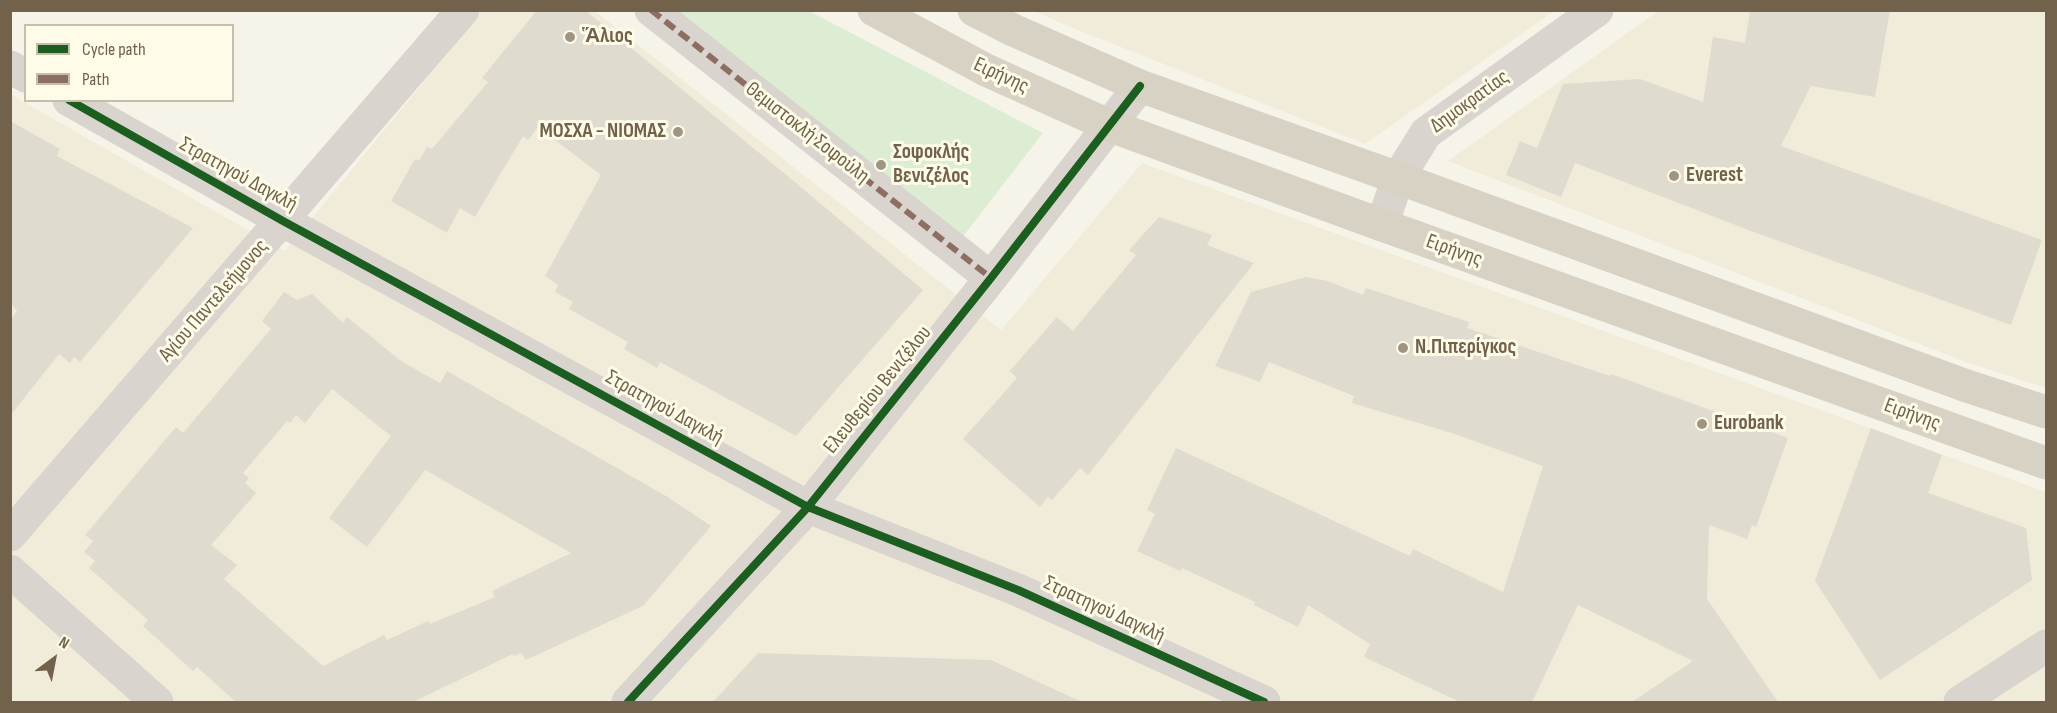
<!DOCTYPE html>
<meta charset="utf-8">
<style>
body{margin:0}
#map{position:relative;width:2057px;height:713px;overflow:hidden;background:#f6f4e9;font-family:"Sofia Sans Condensed",sans-serif}
canvas{display:block}
.frame{position:absolute;inset:0;border:12px solid #72624b;pointer-events:none}
.legend{position:absolute;left:24px;top:24px;width:210px;height:78px;box-sizing:border-box;background:#fefbe9;border:2px solid #c6beaa;margin:0;padding:8px 10px;list-style:none;font-size:18px;color:#72624b}
.legend li{display:flex;align-items:center;gap:12px;height:30px}
.legend b{width:30px;border:2px solid #c6beaa}
.north{position:absolute;left:24px;top:629px;width:60px;height:60px;-webkit-text-stroke:4px #fefbe9;paint-order:stroke;rotate:32deg;font-size:16px;font-weight:700;line-height:24px;text-align:center;color:#72624b}
.north::after{content:'';display:block;margin:auto;width:21px;height:27px;background:#72624b;clip-path:polygon(50% 0,100% 100%,50% 72%,0 100%)}
</style>
<div id="map">
<canvas width="2057" height="713"></canvas>
<div class="frame"></div>
<ul class="legend">
<li><b style="height:8px;background:#1b5e20"></b>Cycle path</li>
<li><b style="height:8px;background:#8d6e63"></b>Path</li>
</ul>
<div class="north">N</div>
</div>
<script>
const ctx = document.querySelector('canvas').getContext('2d');
ctx.lineJoin = 'round';
function fill(path, color) { ctx.fillStyle = color; ctx.fill(path, 'evenodd'); }
const shape = rows => new Path2D(rows.map(r => 'M' + r).join(''));
function stroke(path, color, width, dash) { ctx.strokeStyle = color; ctx.lineWidth = width; ctx.lineCap = dash ? 'butt' : 'round'; ctx.setLineDash(dash || []); ctx.stroke(path); }
function drawText(font, color, halo, rows, align = 'center') {
  ctx.font = font + ' "Sofia Sans Condensed",sans-serif'; ctx.lineWidth = 6; ctx.setLineDash([]); ctx.textBaseline = 'middle'; ctx.strokeStyle = halo; ctx.fillStyle = color; for (const [text, x, y, turn = 0] of rows) {
    ctx.save(); ctx.translate(x, y); ctx.rotate((+turn || 0) * Math.PI / 180); ctx.textAlign = isNaN(turn) ? turn : align; if (halo) ctx.strokeText(text, 0, 0); ctx.fillText(text, 0, 0); ctx.restore();
  }
}
fill(shape([
 [482,11,595,11,1001,330,1142,163,2046,492,2046,702,11,702,10,94,285,251],
 [1034,11,1554,11,1365,144,1058,22],
 [1658,11,2046,11,2046,388,1966,362,1448,161]
]), '#f1ecd9');
fill(shape([
 [670,11,809,11,1043,133,961,239]
]), '#ddedd4');
fill(shape([
 [537,10,585,10,796,183,923,290,796,436,660,362,657,368,624,349,628,342,569,309,573,302,555,292,558,285,545,276,601,175,538,127,528,140,523,136,475,217,460,208,447,233,391,201,415,159,419,161,427,147,432,149,488,82,482,78],
 [1750,10,1890,10,1875,97,1811,86,1781,146,2042,240,2011,325,1751,231,1575,163,1561,197,1506,175,1520,141,1537,148,1563,84,1640,79,1703,102,1713,37,1745,43],
 [10,121,60,149,57,156,193,228,80,362,74,357,70,363,59,354,10,416,10,321,17,311,10,301],
 [1159,217,1212,235,1207,245,1254,263,1088,475,1080,468,1052,500,1048,497,1040,507,963,439,1017,378,1010,371,1057,317,1073,331,1136,255,1129,250],
 [1306,277,1328,281,1363,295,1366,288,1469,322,1467,328,1610,376,1611,374,1788,438,1756,527,1752,525,1747,539,1709,525,1707,599,1778,702,1632,702,1693,661,1578,605,1532,702,1460,702,1364,657,1370,644,1308,605,1298,627,1254,605,1255,602,1182,568,1180,571,1137,551,1155,514,1147,510,1176,448,1410,556,1413,549,1503,592,1543,466,1455,434,1352,403,1354,396,1269,362,1260,382,1215,366,1251,292],
 [284,292,297,300,312,294,343,323,347,317,401,361,440,383,447,371,666,496,711,526,643,606,526,660,521,653,514,656,513,654,413,702,236,702,197,667,193,671,143,626,148,620,89,568,95,561,84,552,93,541,85,535,176,427,183,433,271,329,262,321],
 [332,389,391,436,329,518,367,547,425,470,571,553,492,591,495,597,430,624,428,621,387,640,384,635,323,666,224,579,237,565,211,545,256,493,245,483,249,478,243,473,287,421,290,423,296,415,305,423],
 [1871,428,1942,455,1928,493,2026,528,2032,580,1880,680,1815,581],
 [758,653,991,660,1082,702,713,702]
]), '#dfdbcf');
stroke(shape([
 [651,10,991,278],
 [10,67,26,76],
 [69,100,283,221,808,507,1018,590,1264,702],
 [1382,225,1398,178,1426,133,1597,10],
 [10,535,463,10],
 [10,571,157,702],
 [628,702,808,507,991,278,1140,86],
 [1960,702,2046,646]
]), '#dad4ce', 33);
stroke(shape([
 [874,10,986,70,1108,125,1382,225,2046,463],
 [974,10,1013,30,1140,86,1398,178,1964,385,2046,412]
]), '#d8d2c5', 33);
stroke(shape([
 [651,10,991,278]
]), '#8d6e63', 6, [12, 6]);
stroke(shape([
 [69,100,283,221,808,507,1018,590,1264,702],
 [628,702,808,507,991,278,1140,86]
]), '#1b5e20', 8);
for (const [x, y, r, color] of [
 [570,37,6,"#a09582"],
 [678,132,6,"#a09582"],
 [881,165,6,"#a09582"],
 [1674,176,6,"#a09582"],
 [1403,348,6,"#a09582"],
 [1702,424,6,"#a09582"]
]) { const dot = new Path2D(); dot.arc(x, y, r, 0, 2 * Math.PI); ctx.fillStyle = color; ctx.fill(dot); stroke(dot, '#fefbe9', 2); }
drawText('bold 21px', '#72624b', '#fefbe9', [
 ["Ἅλιος",582,37],
 ["ΜΟΣΧΑ - ΝΙΟΜΑΣ",666,132,"right"],
 ["Σοφοκλής",893,153],
 ["Βενιζέλος",893,177],
 ["Everest",1686,176],
 ["Ν.Πιπερίγκος",1415,348],
 ["Eurobank",1714,424]
], 'left');
drawText('21px', '#72624b', '#fefbe9', [
 ["Ειρήνης",1001,76,25],
 ["Δημοκρατίας",1470,102,-36],
 ["Θεμιστοκλή Σοφούλη",807,133,38],
 ["Στρατηγού Δαγκλή",238,175,29],
 ["Ειρήνης",1454,251,20],
 ["Αγίου Παντελεήμονος",214,301,-49],
 ["Ελευθερίου Βενιζέλου",878,390,-51],
 ["Στρατηγού Δαγκλή",664,408,29],
 ["Ειρήνης",1912,415,20],
 ["Στρατηγού Δαγκλή",1104,610,25]
]);
</script>
